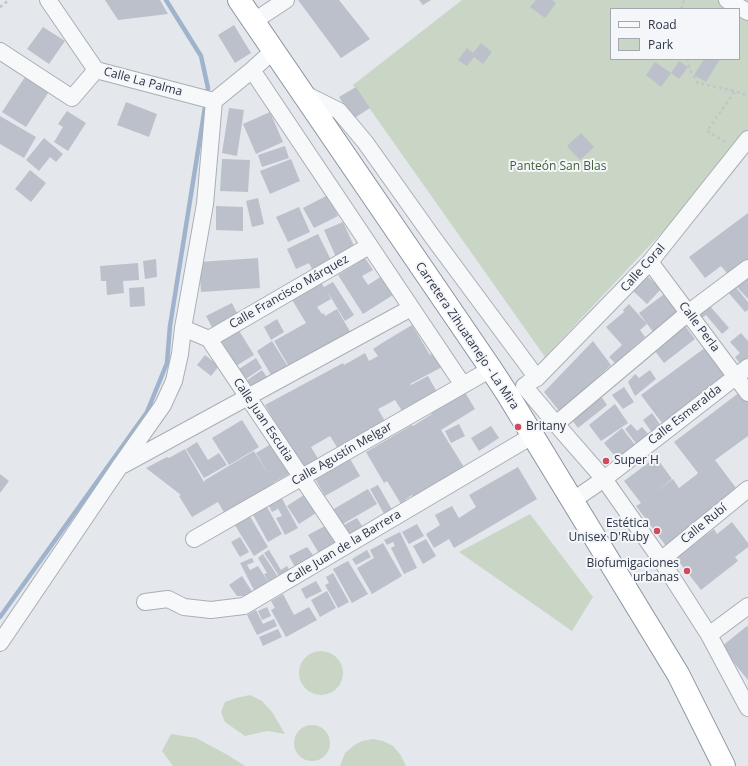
<!DOCTYPE html>
<meta charset="utf-8">
<style>
body{margin:0}
#map{position:relative;width:748px;height:766px;overflow:hidden;background:#e4e7ec;font-family:"Open Sans",sans-serif}
canvas{display:block}
.legend{position:absolute;left:610px;top:8px;width:130px;height:52px;box-sizing:border-box;background:#f4f6f9;border:1px solid #a4a8b1;margin:0;padding:5px 7px;list-style:none;font-size:12px;color:#2b3445}
.legend li{display:flex;align-items:center;gap:8px;height:20px}
.legend b{width:20px;border:1px solid #a4a8b1}
</style>
<div id="map">
<canvas width="748" height="766"></canvas>
<ul class="legend">
<li><b style="height:5px;background:#f7f8fa"></b>Road</li>
<li><b style="height:11px;background:#c9d6c5"></b>Park</li>
</ul>
</div>
<script>
const ctx = document.querySelector('canvas').getContext('2d');
ctx.lineJoin = 'round';
function fill(path, color) { ctx.fillStyle = color; ctx.fill(path, 'evenodd'); }
const shape = rows => new Path2D(rows.map(r => 'M' + r).join(''));
function stroke(path, color, width, dash) { ctx.strokeStyle = color; ctx.lineWidth = width; ctx.lineCap = dash ? 'butt' : 'round'; ctx.setLineDash(dash || []); ctx.stroke(path); }
function drawText(font, color, halo, rows, align = 'center') {
  ctx.font = font + ' "Open Sans",sans-serif'; ctx.lineWidth = 4; ctx.setLineDash([]); ctx.textBaseline = 'middle'; ctx.strokeStyle = halo; ctx.fillStyle = color; for (const [text, x, y, turn = 0] of rows) {
    ctx.save(); ctx.translate(x, y); ctx.rotate((+turn || 0) * Math.PI / 180); ctx.textAlign = isNaN(turn) ? turn : align; if (halo) ctx.strokeText(text, 0, 0); ctx.fillText(text, 0, 0); ctx.restore();
  }
}
fill(shape([
 [462,0,748,0,748,129,733,148,730,160,545,357,353,85],
 [611,9,739,9,739,59,611,59],
 [530,514,593,597,572,631,459,552],
 '299 673a22 22 0 1 1 44 0a22 22 0 1 1-44 0Z',
 [250,695,262,701,272,712,285,734,268,731,258,733,245,736,225,722,221,712,225,702,236,698],
 '294 743a18 18 0 1 1 36 0a18 18 0 1 1-36 0Z',
 [171,734,196,738,226,754,245,766,173,766,162,751],
 [373,739,383,741,393,746,400,754,406,766,340,766,345,753,353,746,362,741]
]), '#c9d6c5');
stroke(shape([
 [0,617,147,412,167,363,170,326,208,88,201,56,166,0]
]), '#9fb4cc', 4.5);
fill(shape([
 [105,0,160,0,168,14,118,20],
 [298,0,339,0,370,39,341,58],
 [419,0,431,0,423,5],
 [536,0,552,0,556,3,545,18,530,7],
 [234,25,251,53,235,63,218,35],
 [43,27,65,41,49,64,27,49],
 [481,43,492,52,483,64,474,57,467,66,458,60,467,48,473,53],
 [704,59,720,59,706,82,694,75],
 [679,61,688,67,679,79,671,73],
 [655,62,671,73,661,87,646,75],
 [27,74,50,90,26,127,2,112],
 [356,87,370,108,353,119,339,97],
 [126,102,157,114,149,137,117,125],
 [229,108,244,110,237,156,222,153],
 [67,111,86,123,68,151,54,142,63,127,58,124],
 [270,112,283,142,256,154,243,124],
 [0,116,36,137,24,158,0,144],
 [581,133,594,147,580,160,567,146],
 [44,138,63,154,56,162,50,157,39,171,26,160],
 [285,146,289,158,262,167,258,155],
 [222,159,250,160,248,192,220,191],
 [291,159,300,181,270,194,260,171],
 [30,170,46,183,31,202,15,189],
 [328,195,338,216,314,228,303,208],
 [258,198,264,224,252,227,246,201],
 [216,206,243,207,243,231,216,230],
 [299,207,310,232,288,242,276,217],
 [748,213,748,265,731,278,721,266,705,278,689,257],
 [343,222,355,248,336,257,324,230],
 [318,234,333,264,314,273,309,263,296,269,287,249],
 [258,258,260,288,201,292,199,262],
 [365,258,373,270,362,276,368,285,382,276,393,295,363,314,338,275],
 [156,259,157,277,145,279,143,261],
 [138,263,139,280,123,281,124,293,107,295,106,281,101,281,100,266],
 [645,274,661,289,647,304,631,289],
 [748,276,748,299,736,286],
 [320,281,324,287,333,282,354,315,345,321,327,291,331,299,317,307,322,314,324,313,325,316,337,309,352,335,291,370,274,341,306,323,291,298],
 [734,285,748,302,748,310,745,312,727,291],
 [144,287,145,306,130,307,129,288],
 [667,292,682,312,654,333,639,313],
 [232,303,240,319,214,331,206,316],
 [629,304,647,324,640,330,645,337,615,363,609,357,622,345,606,327,624,312,623,310],
 [709,305,729,328,722,334,706,315,702,318,698,314],
 [277,319,284,332,271,340,264,327],
 [683,323,695,339,664,363,652,347],
 [412,325,430,355,436,352,444,366,410,384,411,385,428,376,438,394,404,414,395,400,378,409,386,423,340,452,330,436,311,447,320,462,304,472,265,405,343,363,344,365,365,353,369,361,378,356,373,349,382,343],
 [238,329,254,355,236,366,220,339],
 [741,333,748,341,748,357,740,364,735,357,740,353,730,342],
 [272,341,290,370,274,380,257,351],
 [593,341,611,365,560,412,544,392],
 [706,347,727,375,662,423,641,395],
 [205,355,219,366,211,376,197,365],
 [256,358,262,368,246,379,239,369],
 [262,370,269,380,252,391,246,381],
 [650,370,656,379,635,396,628,382,635,374,639,378],
 [624,387,634,402,623,409,612,395],
 [463,389,475,409,441,430,467,472,417,502,412,495,405,500,409,507,404,509,387,481,384,483,366,452,412,425,413,426,432,414,429,410],
 [598,392,607,405,578,428,569,416],
 [740,392,748,403,748,436,715,460,739,492,719,507,711,495,719,507,666,546,636,506,641,503,624,481,656,457,672,479,655,492,673,479,679,488,696,475,698,473,674,442],
 [615,404,628,423,601,441,589,425],
 [652,413,662,427,653,434,643,420],
 [242,420,259,447,229,465,212,438],
 [459,424,465,436,451,443,445,431],
 [631,424,637,431,642,427,650,436,638,446,625,429],
 [491,426,499,438,479,451,471,438],
 [622,428,636,446,618,460,604,443],
 [197,442,208,460,219,453,227,465,204,478,186,449],
 [271,444,289,474,273,483,275,487,226,516,218,502,192,517,179,496,181,495,146,468,167,457,169,458,185,449,204,482,205,481,205,480,254,451,270,477,256,453],
 [349,457,360,476,325,496,314,477],
 [518,467,537,499,454,548,449,539,434,548,426,534,440,525,435,515,452,506,459,518,476,507,469,495],
 [0,474,9,481,0,493],
 [378,485,395,515,387,519,370,489],
 [368,489,377,504,341,525,332,510],
 [280,495,298,528,285,535,276,518,282,516,273,499],
 [304,495,316,513,299,524,287,506],
 [274,501,278,509,272,512,268,504],
 [266,505,282,534,268,542,252,513],
 [248,513,268,547,254,556,233,522],
 [357,518,366,532,351,541,342,526],
 [732,522,748,543,748,547,735,557,738,561,701,590,676,558,714,529,717,534],
 [417,524,424,536,409,544,402,532],
 [325,526,338,548,321,557,308,535],
 [400,532,417,568,404,574,391,548,395,546,393,542,387,545,384,540],
 [240,537,249,552,240,557,231,542],
 [426,539,436,556,423,564,413,546],
 [383,543,402,576,372,594,357,568,374,558,370,550],
 [307,547,316,559,296,569,289,556],
 [269,550,281,570,287,566,291,573,281,579,264,553],
 [367,550,371,557,356,565,352,559],
 [263,554,280,580,271,586,264,574,267,573,258,558],
 [252,558,254,562,247,565,250,570,258,566,271,586,256,594,240,563],
 [348,561,368,594,352,603,333,569],
 [333,573,349,602,338,608,325,585,329,583,326,577],
 [242,576,253,593,249,596,237,596,229,585],
 [316,581,322,591,306,599,301,589],
 [327,591,336,608,320,617,311,600],
 [283,594,294,615,309,607,317,620,286,637,271,610,275,608,271,601],
 [267,607,271,616,262,620,258,611],
 [256,610,263,624,274,619,277,626,257,635,247,615],
 [747,626,748,627,748,680,721,647],
 [278,629,282,637,263,646,259,637]
]), '#bbc0ca');
const minor = shape([
 [48,0,96,70,214,101],
 [727,0,748,12],
 [254,21,286,0],
 [0,51,72,98,96,70],
 [252,70,463,385],
 [303,93,339,111,365,142,434,239,537,378],
 [650,262,748,393],
 [183,328,209,339,347,545],
 [209,339,369,246],
 [528,383,537,378,650,262,748,139],
 [524,386,556,424,604,479,661,560,709,635,748,708],
 [556,424,688,313,748,268],
 [123,465,411,308],
 [572,501,604,479,748,367],
 [194,539,491,369],
 [661,560,748,489],
 [145,602,168,599,184,607,211,610,244,606,532,436],
 [709,635,748,606],
 [0,643,120,466,163,405,174,381,180,354,183,328,205,204,214,101,252,70,274,50]
]);
const highway = shape([
 [239,0,491,369,508,395,678,674,724,766]
]);
stroke(minor, '#a9aeb7', 18);
stroke(highway, '#8b94a3', 24);
stroke(shape([
 [0,7,9,0],
 [681,9,684,0],
 [687,59,691,72,698,83,735,91],
 [725,142,707,131,735,91,748,96]
]), '#c2c5cb', 2.5, [3, 3]);
stroke(minor, '#f7f8fa', 16);
stroke(highway, '#fff', 22);
for (const [x, y, r, color] of [
 [518,427,4,"#d1495b"],
 [606,461,4,"#d1495b"],
 [657,531,4,"#d1495b"],
 [687,571,4,"#d1495b"]
]) { const dot = new Path2D(); dot.arc(x, y, r, 0, 2 * Math.PI); ctx.fillStyle = color; ctx.fill(dot); stroke(dot, '#f4f6f9', 1.5); }
drawText('12px', '#2b3445', '#f4f6f9', [
 ["Calle La Palma",143,82,15],
 ["Calle Coral",643,268,-48],
 ["Calle Francisco Márquez",289,292,-30],
 ["Calle Perla",699,327,53],
 ["Carretera Zihuatanejo - La Mira",467,336,56],
 ["Calle Esmeralda",685,415,-38],
 ["Calle Juan Escutia",263,420,56],
 ["Calle Agustín Melgar",342,454,-30],
 ["Calle Rubí",704,524,-39],
 ["Calle Juan de la Barrera",344,547,-31]
]);
drawText('12px', '#3f6138', '#f4f6f9', [
 ["Panteón San Blas",558,167]
]);
drawText('12px', '#2b3445', '#f4f6f9', [
 ["Britany",526,427],
 ["Super H",614,461],
 ["Estética",649,524,"right"],
 ["Unisex D'Ruby",649,538,"right"],
 ["Biofumigaciones",679,564,"right"],
 ["urbanas",679,578,"right"]
], 'left');
</script>
